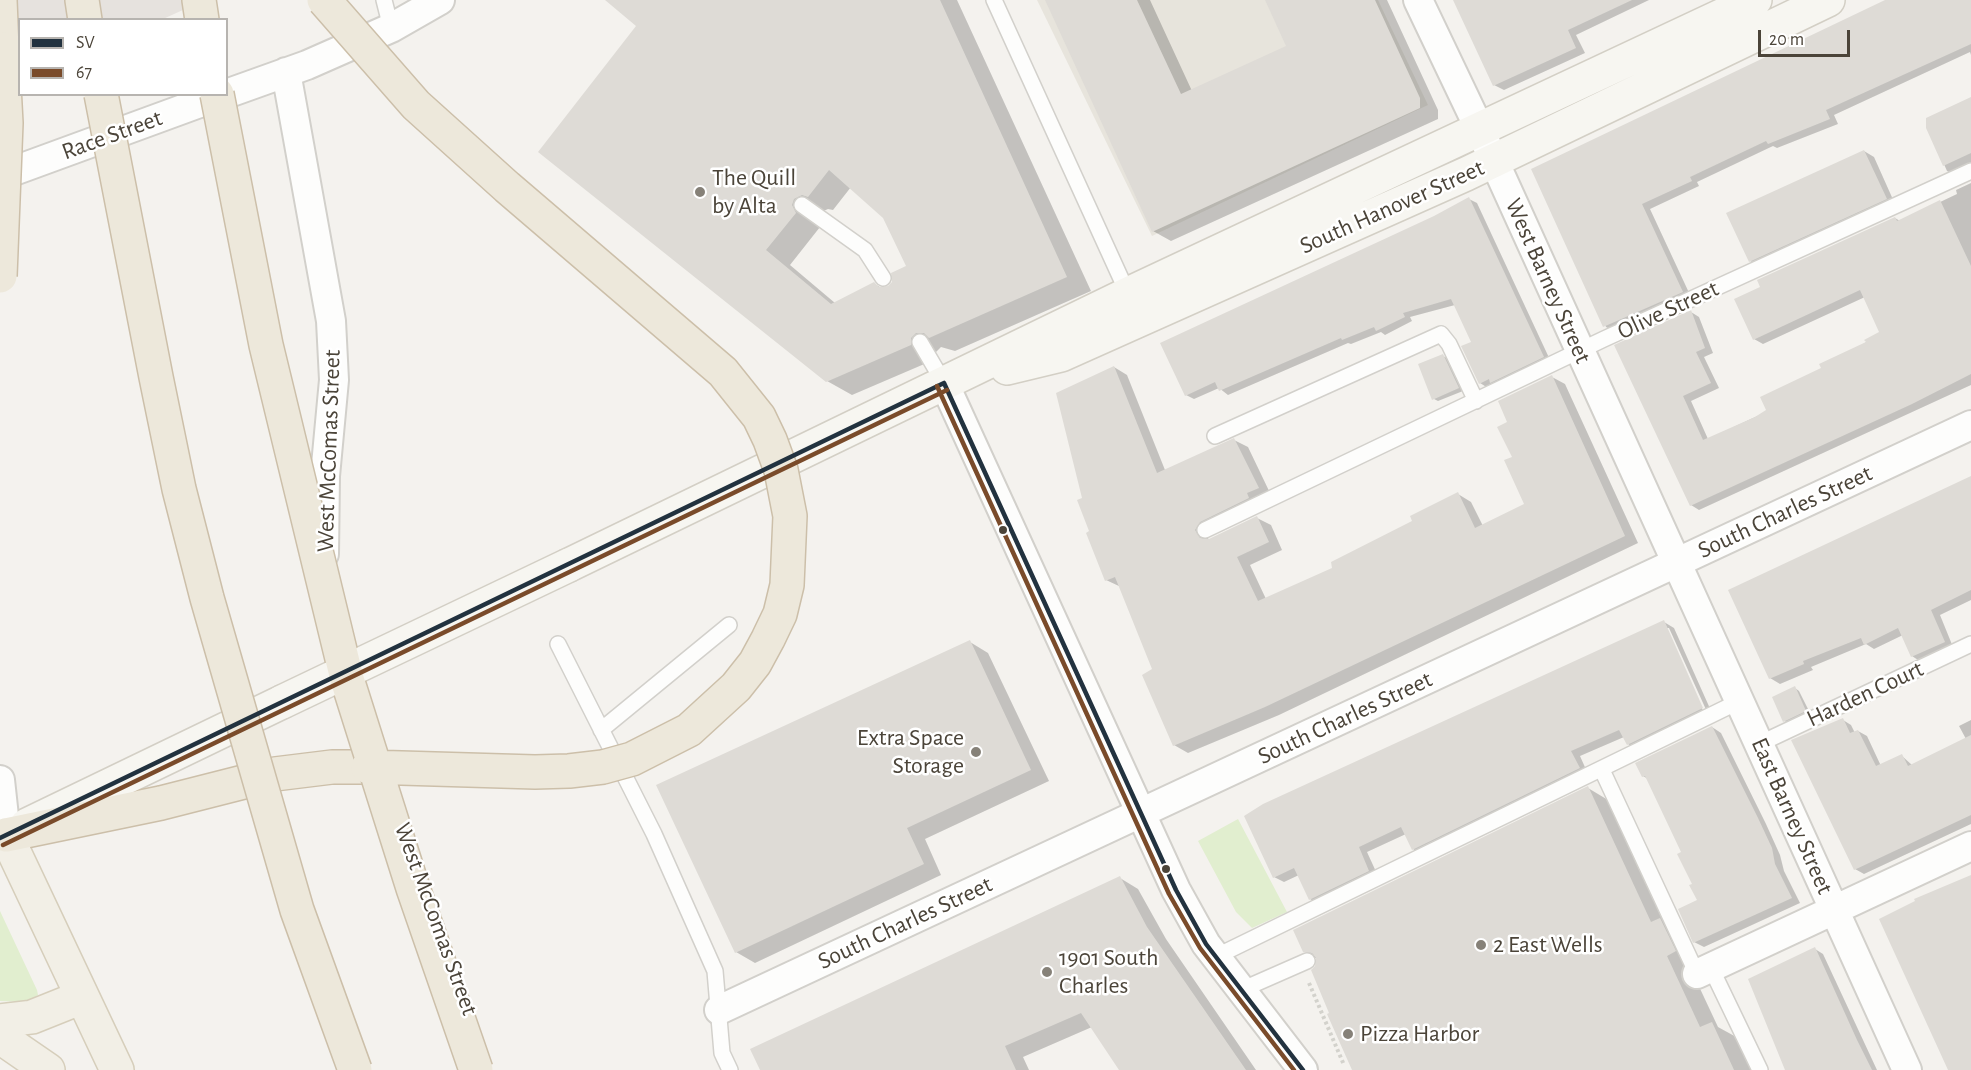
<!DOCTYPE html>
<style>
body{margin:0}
#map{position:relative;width:1971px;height:1070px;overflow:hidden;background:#f4f2ee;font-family:"Alegreya Sans",sans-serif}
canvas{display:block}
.legend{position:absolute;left:18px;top:18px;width:210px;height:78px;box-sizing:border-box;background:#fff;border:2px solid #b7b4b0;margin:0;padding:8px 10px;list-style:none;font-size:18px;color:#4b4439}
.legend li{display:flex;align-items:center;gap:12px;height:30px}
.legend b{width:30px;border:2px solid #b7b4b0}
.scale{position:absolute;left:1758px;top:30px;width:92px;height:27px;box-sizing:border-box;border:3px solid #4b4439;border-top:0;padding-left:8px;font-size:18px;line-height:21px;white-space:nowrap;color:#4b4439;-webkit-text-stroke:4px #fff;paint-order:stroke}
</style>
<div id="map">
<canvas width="1971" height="1070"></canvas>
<ul class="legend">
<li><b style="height:8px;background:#22323f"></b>SV</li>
<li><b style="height:8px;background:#7a4b2a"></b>67</li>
</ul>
<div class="scale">20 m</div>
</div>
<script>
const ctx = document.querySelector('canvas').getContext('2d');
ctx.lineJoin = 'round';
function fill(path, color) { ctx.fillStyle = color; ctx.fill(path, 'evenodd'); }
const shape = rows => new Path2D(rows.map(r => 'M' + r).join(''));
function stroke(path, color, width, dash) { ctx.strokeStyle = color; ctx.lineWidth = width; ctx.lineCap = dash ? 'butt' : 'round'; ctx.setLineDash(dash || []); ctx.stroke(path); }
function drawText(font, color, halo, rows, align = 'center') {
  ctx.font = font + ' "Alegreya Sans",sans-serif'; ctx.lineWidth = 5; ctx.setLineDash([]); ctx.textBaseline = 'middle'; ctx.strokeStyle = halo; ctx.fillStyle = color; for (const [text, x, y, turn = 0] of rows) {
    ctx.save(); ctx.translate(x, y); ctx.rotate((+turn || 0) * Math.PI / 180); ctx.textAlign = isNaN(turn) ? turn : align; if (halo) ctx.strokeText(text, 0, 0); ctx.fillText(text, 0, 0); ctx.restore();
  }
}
fill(shape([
 [1037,0,1378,0,1428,105,1152,236]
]), '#e7e4dc');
fill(shape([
 [0,0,205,0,163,19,20,20,19,86]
]), '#e6e2de');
fill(shape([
 [1238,819,1287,912,1252,928,1236,912,1198,841],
 [0,911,37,990,38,995,33,998,22,1002,0,1001]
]), '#e1eecf');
fill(shape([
 [625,0,957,0,1091,291,955,351,941,347,936,352,936,359,852,395,827,381],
 [851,187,884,217,908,266,888,288,882,288,874,284,835,303,790,265,820,227,817,220,819,213,828,209,833,210],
 [1047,0,1150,0,1192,91,1288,47,1267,0,1387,0,1438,110,1438,119,1171,241,1153,231],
 [1454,0,1649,0,1576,35,1585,53,1504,90,1494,85],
 [1890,0,1971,0,1971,55,1970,52,1834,115,1838,124,1777,148,1773,146,1697,182,1699,186,1650,209,1691,297,1615,332,1606,327,1533,170],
 [1971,99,1971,170,1956,176,1947,171,1928,128],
 [1864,151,1874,157,1895,204,1760,266,1750,261],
 [1971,183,1971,385,1699,510,1691,505,1616,346,1691,312,1699,317,1713,353,1704,357,1719,388,1691,401,1708,439,1768,411,1823,369,1881,333,1865,297,1763,344,1754,339,1895,218,1900,221,1957,194,1956,190],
 [1469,199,1477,203,1551,362,1488,388,1480,383,1473,343,1455,305,1410,317,1412,321,1385,335,1381,332,1351,344,1348,343,1228,395,1219,388,1194,399,1186,395,1435,218],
 [1443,356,1447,358,1463,391,1438,401,1434,399],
 [1114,367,1127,375,1165,470,1234,440,1248,447,1271,495,1214,529,1208,538,1209,540,1257,518,1271,525,1282,550,1250,565,1266,599,1333,569,1458,494,1471,502,1483,526,1526,505,1514,458,1509,422,1552,377,1565,384,1638,543,1279,715,1188,753,1174,745,1154,670,1121,587,1106,580,1084,498],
 [1971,478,1971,600,1940,615,1953,647,1921,662,1912,656,1903,635,1874,649,1866,644,1811,667,1813,670,1780,684,1770,678],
 [1664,622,1674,628,1712,713,1637,750,1628,744,1624,737,1580,756,1588,774,1422,855,1413,849,1406,834,1367,852,1378,876,1320,905,1310,899,1299,875,1284,882,1274,877],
 [1666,628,1669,628,1708,714,1705,715],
 [970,642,988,653,1049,781,925,839,941,875,755,963,736,952,658,786],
 [1795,688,1799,691,1810,713,1789,723,1784,721],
 [1843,720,1851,725,1855,733,1858,731,1867,736,1881,766,1902,756,1912,765,1966,739,1959,726,1971,720,1971,824,1864,874,1855,869],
 [1712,727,1721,733,1766,824,1780,855,1784,871,1800,903,1704,947,1694,942,1699,901,1683,853,1648,779,1643,776],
 [1588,788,1613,803,1718,1027,1738,1038,1752,1070,1354,1070,1331,1013,1317,967,1317,959,1304,951],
 [1120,878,1138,889,1166,939,1256,1070,1120,1070,1092,1027,1023,1057,1029,1070,762,1070],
 [1815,949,1823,954,1877,1070,1790,1070]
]), '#0003');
fill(shape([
 [605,0,940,0,1067,277,929,338,924,333,916,333,911,338,911,345,826,382,538,152,636,26],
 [829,170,883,218,906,266,891,273,892,282,888,286,879,287,874,282,831,304,766,250,796,213,792,205,794,199,802,195,808,197],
 [1045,0,1137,0,1181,94,1286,46,1265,0,1375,0,1420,98,1420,108,1152,232],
 [1453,0,1632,0,1568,30,1576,48,1493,86],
 [1885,0,1971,0,1971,44,1826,110,1830,119,1768,144,1766,141,1690,177,1692,181,1642,204,1683,292,1603,327,1531,169],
 [1971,97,1971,153,1943,166,1926,128,1926,118],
 [1864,150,1887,199,1749,262,1726,213],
 [1469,197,1544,357,1490,383,1489,379,1479,384,1461,346,1471,342,1451,299,1403,313,1405,317,1376,331,1374,327,1342,340,1341,338,1219,391,1215,382,1185,396,1160,343,1434,216],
 [1940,200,1971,266,1971,374,1912,404,1690,506,1614,345,1691,310,1705,348,1696,352,1711,383,1683,396,1703,440,1755,417,1766,410,1760,397,1821,368,1819,364,1866,342,1864,340,1879,332,1860,290,1753,340,1734,299,1760,287,1757,280,1895,217,1897,221],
 [1443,354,1459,388,1432,400,1418,364],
 [1114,366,1157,473,1234,438,1259,488,1247,493,1249,498,1200,522,1195,530,1200,538,1209,539,1257,516,1269,542,1237,557,1258,601,1332,568,1331,562,1412,521,1410,516,1458,492,1475,528,1524,504,1504,460,1512,457,1497,427,1507,422,1498,401,1552,375,1625,536,1265,707,1173,746,1142,675,1152,669,1115,577,1105,581,1086,533,1089,531,1077,500,1082,498,1056,393],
 [1971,476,1971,590,1931,610,1945,642,1911,657,1898,628,1864,645,1861,638,1803,661,1804,664,1769,679,1728,590],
 [1664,620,1703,708,1627,745,1619,730,1571,751,1580,768,1412,850,1401,827,1359,847,1369,871,1309,900,1294,868,1273,878,1244,816,1263,804],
 [970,640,1031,770,907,828,924,864,735,953,656,785],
 [1795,686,1806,711,1783,722,1772,697],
 [1843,718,1850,733,1858,730,1876,766,1902,754,1908,766,1971,735,1971,815,1854,870,1791,740],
 [1712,726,1758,818,1772,848,1775,864,1792,898,1693,943,1678,909,1697,900,1689,885,1692,884,1677,854,1681,852,1645,776,1642,777,1635,763],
 [1588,786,1651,922,1660,918,1676,951,1667,956,1700,1027,1712,1022,1734,1070,1352,1070,1327,1014,1329,1013,1311,970,1315,966,1316,958,1312,953,1303,952,1293,930],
 [1971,875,1971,1070,1948,1070,1879,919,1915,901,1914,899],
 [1120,876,1147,927,1246,1070,1119,1070,1081,1013,1005,1046,1016,1070,760,1070,750,1049],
 [1815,947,1857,1040,1872,1070,1785,1070,1748,979]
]), '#dedbd6');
const lane = shape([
 [384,0,391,28],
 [994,0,1128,294],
 [802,205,865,250,883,278],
 [920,342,944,383],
 [1215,436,1441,334,1449,344,1476,401],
 [1205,530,1604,339,1971,171],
 [558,644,654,834,715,971,722,1053,730,1070],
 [601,730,729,625],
 [1759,744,1971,644],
 [1602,770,1697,974],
 [1215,957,1740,701],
 [1711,968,1760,1070],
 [1241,990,1307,961]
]);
const street = shape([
 [1418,0,1480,130,1907,1070],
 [286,72,331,321,334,380,325,476,324,554],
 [226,94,307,65,391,28,440,0],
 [0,176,224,94],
 [944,383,1176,890,1206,944,1303,1070],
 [0,780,6,835],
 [1697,974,1971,846],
 [719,1010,1971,425]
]);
const secondary = shape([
 [1007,368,1061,355,1466,174,1828,0],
 [569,565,1128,294,1755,0],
 [27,825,282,702]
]);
const primary = shape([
 [0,838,6,835,117,1070],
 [0,1021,32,1017,82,997],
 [0,1037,48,1070]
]);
const highway = shape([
 [0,0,2,49],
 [82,0,85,20],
 [199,0,202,20],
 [6,835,161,803,275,774,332,767,368,767]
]);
stroke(lane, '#d2d0cb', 18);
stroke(street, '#d2d0cb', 32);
stroke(secondary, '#d3cfc5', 36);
stroke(primary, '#d6cebb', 36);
stroke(highway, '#ccbfa9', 36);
stroke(shape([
 [1309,983,1344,1065]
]), '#d3d2cc', 4, [3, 3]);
stroke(lane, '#fdfdfc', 15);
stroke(street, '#fdfdfc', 28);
stroke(secondary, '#f7f6f1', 33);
stroke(primary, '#f2efe6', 33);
stroke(highway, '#ede8db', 33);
const secondaryBridge = shape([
 [282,702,569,565]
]);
const highwayBridge = shape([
 [324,0,416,105,507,187,723,372,759,417,770,440,781,470,790,516,787,585,780,614,768,639,755,663,736,687,689,730,632,759,603,767,569,771,535,772,368,767],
 [101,94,156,377,179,489,207,598,297,910,355,1070],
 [217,94,266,345,347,679,413,888,476,1070],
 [0,276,6,123,2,49]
]);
stroke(secondaryBridge, '#d3cfc5', 36, []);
stroke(highwayBridge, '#ccbfa9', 36, []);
stroke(secondaryBridge, '#f7f6f1', 33);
stroke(highwayBridge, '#ede8db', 33);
stroke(shape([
 [944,383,1176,890,1206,944,1303,1070],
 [0,838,944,383]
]), '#22323f', 4.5);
stroke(shape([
 [937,386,1169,894,1200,948,1294,1070],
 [3,845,947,390]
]), '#7a4b2a', 4.5);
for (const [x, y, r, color] of [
 [700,192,6,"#868178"],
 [1003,530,5,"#4b4439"],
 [976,752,6,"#868178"],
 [1166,869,5,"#4b4439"],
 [1481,945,6,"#868178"],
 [1047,972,6,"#868178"],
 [1348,1034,6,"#868178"]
]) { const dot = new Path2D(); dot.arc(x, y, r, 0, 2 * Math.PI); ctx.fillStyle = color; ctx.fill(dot); stroke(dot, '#fff', 2); }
drawText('24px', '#4b4439', '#fff', [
 ["Race Street",112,135,-20],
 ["South Hanover Street",1392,207,-24],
 ["West Barney Street",1548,281,66],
 ["Olive Street",1668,310,-25],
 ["West McComas Street",329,451,-88],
 ["South Charles Street",1785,512,-25],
 ["Harden Court",1865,694,-25],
 ["South Charles Street",1345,718,-25],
 ["East Barney Street",1792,816,66],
 ["West McComas Street",436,919,70],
 ["South Charles Street",905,923,-25]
]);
drawText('24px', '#4b4439', '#fff', [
 ["The Quill",712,178],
 ["by Alta",712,206],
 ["Extra Space",964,738,"right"],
 ["Storage",964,766,"right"],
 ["2 East Wells",1493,945],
 ["1901 South",1059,958],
 ["Charles",1059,986],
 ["Pizza Harbor",1360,1034]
], 'left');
</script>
